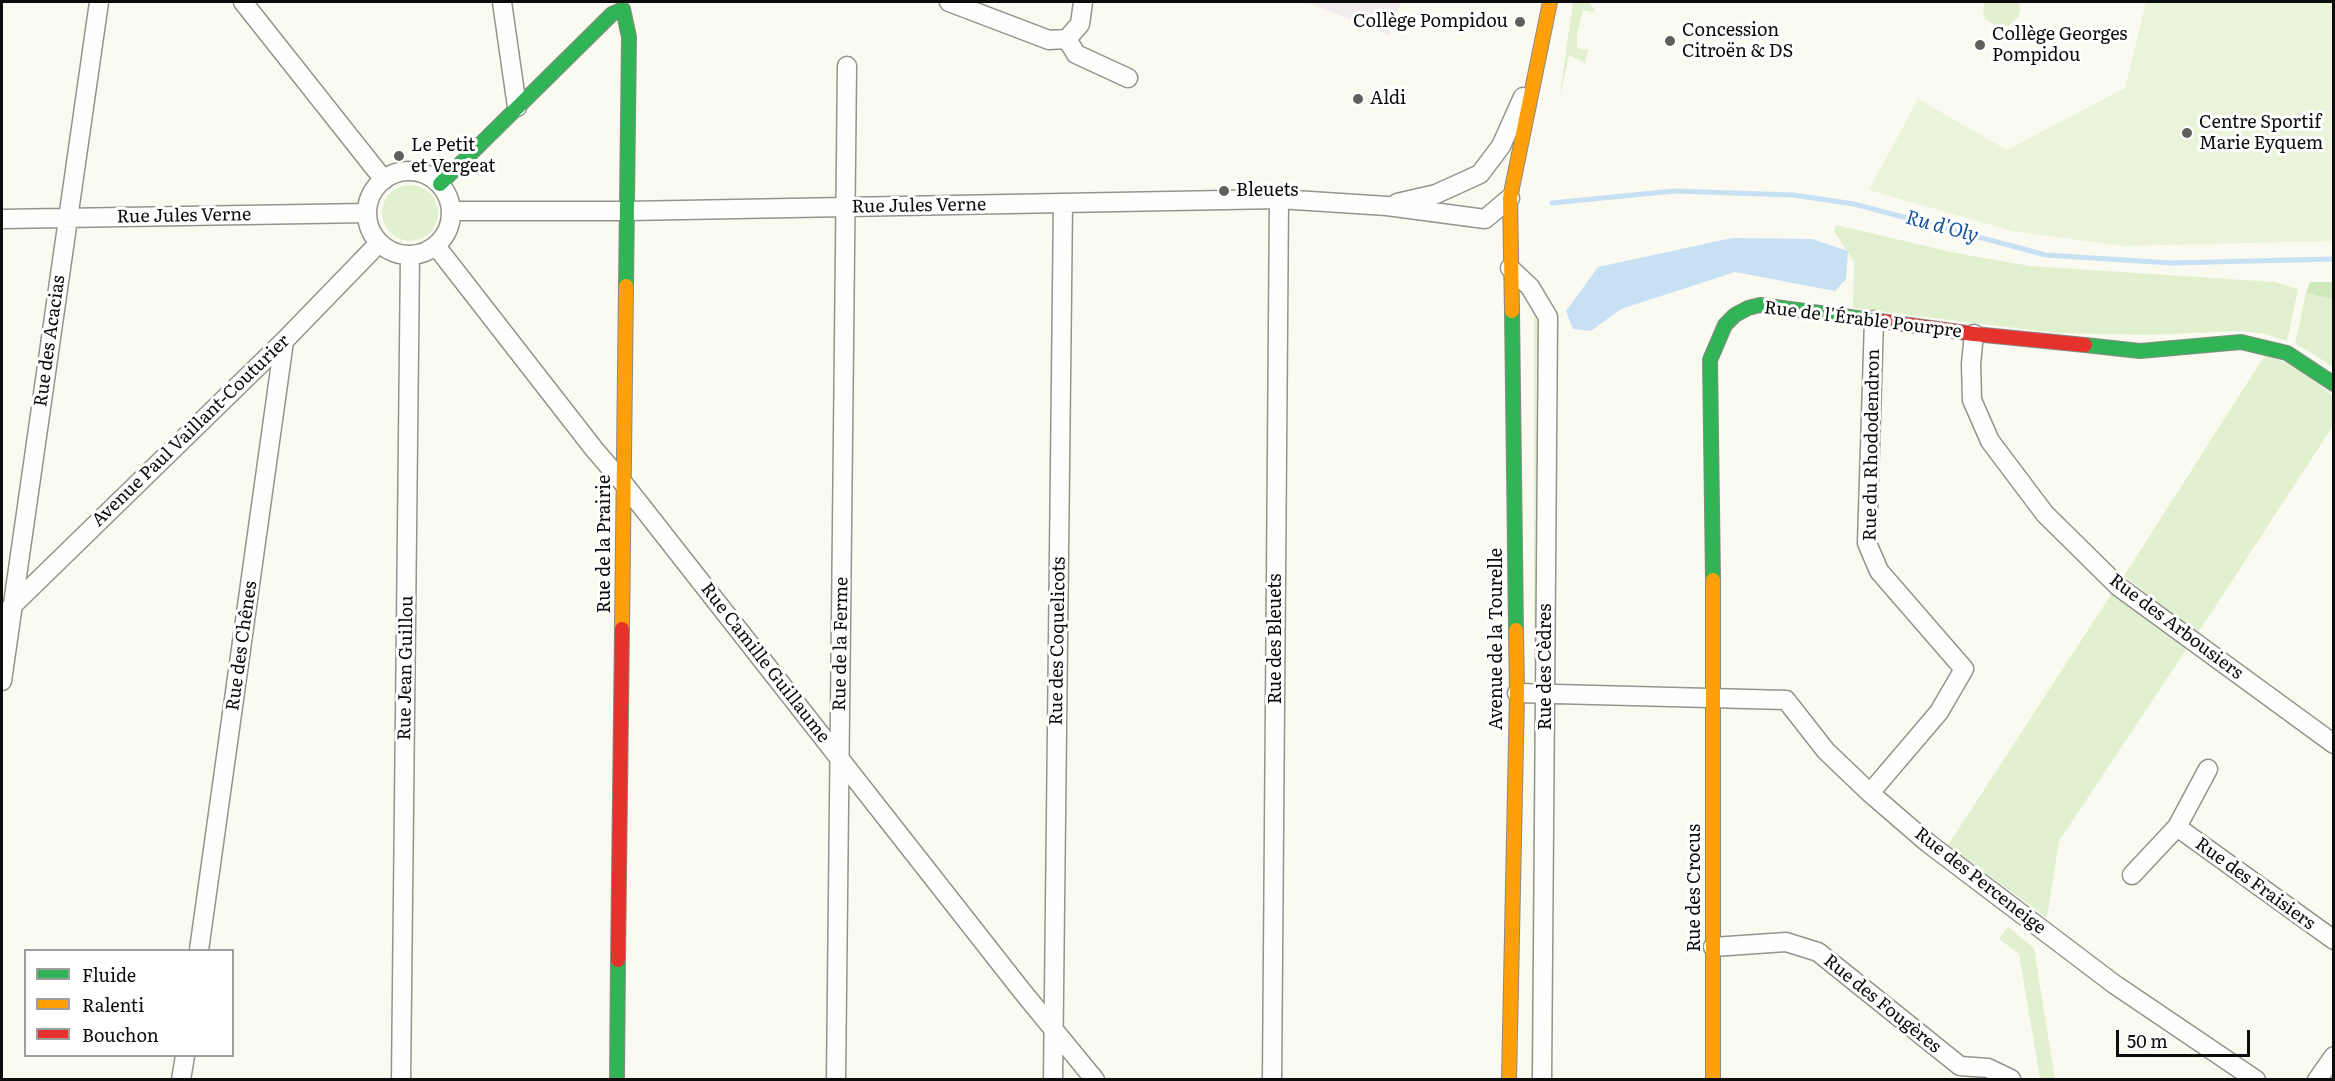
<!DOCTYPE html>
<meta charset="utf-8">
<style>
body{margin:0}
#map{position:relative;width:2335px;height:1081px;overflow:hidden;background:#fbfaf0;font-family:Literata,serif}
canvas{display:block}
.frame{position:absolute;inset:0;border:3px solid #0c0c0c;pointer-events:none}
.legend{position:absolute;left:24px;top:949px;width:210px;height:108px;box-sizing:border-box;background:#fff;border:2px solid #9e9e9e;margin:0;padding:8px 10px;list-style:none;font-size:18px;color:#0c0c0c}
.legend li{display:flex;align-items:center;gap:12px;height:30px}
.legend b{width:30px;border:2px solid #9e9e9e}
.scale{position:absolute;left:2116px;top:1030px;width:134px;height:27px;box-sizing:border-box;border:3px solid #0c0c0c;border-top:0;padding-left:8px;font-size:18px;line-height:21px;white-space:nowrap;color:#0c0c0c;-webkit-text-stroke:4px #fff;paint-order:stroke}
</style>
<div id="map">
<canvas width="2335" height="1081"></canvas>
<div class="frame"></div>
<ul class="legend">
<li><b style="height:8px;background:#30b455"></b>Fluide</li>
<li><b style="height:8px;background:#ff9f0a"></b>Ralenti</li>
<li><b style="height:8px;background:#e5322d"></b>Bouchon</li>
</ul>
<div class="scale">50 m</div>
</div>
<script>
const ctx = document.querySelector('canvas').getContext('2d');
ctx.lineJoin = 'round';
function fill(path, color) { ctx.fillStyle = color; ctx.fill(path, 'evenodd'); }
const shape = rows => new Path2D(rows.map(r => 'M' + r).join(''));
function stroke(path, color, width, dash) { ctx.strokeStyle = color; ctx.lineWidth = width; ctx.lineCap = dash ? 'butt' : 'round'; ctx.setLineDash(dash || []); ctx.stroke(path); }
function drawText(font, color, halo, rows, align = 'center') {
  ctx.font = font + ' Literata,serif'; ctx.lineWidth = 6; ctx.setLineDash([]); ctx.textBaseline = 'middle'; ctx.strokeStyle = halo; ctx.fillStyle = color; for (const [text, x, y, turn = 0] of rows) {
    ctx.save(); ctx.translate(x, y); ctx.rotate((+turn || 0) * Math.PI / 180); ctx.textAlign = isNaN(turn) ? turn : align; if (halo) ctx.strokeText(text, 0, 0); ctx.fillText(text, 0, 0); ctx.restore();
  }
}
fill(shape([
 [1306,2,1401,2,1389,35]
]), '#f2eced');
fill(shape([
 [1573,2,1589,2,1595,10,1593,12,1583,10,1577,36,1577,48,1588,50,1585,63,1569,55,1559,100],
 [1984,2,2019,2,2020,11,2018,17,2009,26,1996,26,1985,19,1983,12],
 '382 213a28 28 0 1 1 56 0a28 28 0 1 1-56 0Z',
 [1836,225,1956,253,2030,266,2275,282,2298,289,2287,341,2265,334,2241,331,2148,335,2055,333,1853,308,1854,262,1834,231],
 [2306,293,2333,299,2333,368,2317,356,2295,344],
 [1534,304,1540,315,1538,664,1534,660],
 [2265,355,2297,367,2328,392,2333,397,2333,426,2198,633,2124,576],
 [2114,590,2190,644,2059,841,2047,918,1948,845],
 [1534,710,1537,710,1537,1079,1531,1080],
 [2008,927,2034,948,2055,1079,2040,1079,2019,954,1999,939]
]), '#e1f1d0');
fill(shape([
 [2310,282,2333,282,2333,299,2306,293]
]), '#d0e8be');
fill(shape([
 [2146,2,2333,2,2333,241,2122,246,2012,231,1869,190,1918,99,2007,150,2125,88]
]), '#ebf4da');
fill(shape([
 [1732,238,1812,239,1848,251,1846,279,1835,291,1735,272,1621,309,1591,331,1573,329,1566,311,1598,267]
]), '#c7e0f4');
stroke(shape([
 [1552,203,1674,191,1793,195,1854,204,2046,255,2171,263,2334,259]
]), '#c7e0f4', 5);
const street = shape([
 [243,2,384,180],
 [502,2,517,107],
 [949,2,1049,40,1067,39,1080,24,1083,2],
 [1067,39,1076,54,1128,78],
 '367 213a42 42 0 1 1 84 0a42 42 0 1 1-84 0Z',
 [1397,203,1436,194,1480,174,1501,146,1523,97],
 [451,211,628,211,1279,199,1387,206,1485,219,1510,198],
 [2,219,367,213],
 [436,246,594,449,624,484,1022,991,1095,1080],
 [1510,268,1530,287,1548,317,1542,1080],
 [1974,334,1971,364,1972,400,1990,441,2045,514,2119,587,2334,744],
 [11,607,284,341,379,243],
 [2,681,99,2],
 [1517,693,1786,700,1826,751,1870,793,1928,843,2114,984,2256,1080],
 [1870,793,1939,712,1964,669,1879,571,1867,543,1874,320],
 [2177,827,2334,940],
 [2132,875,2177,827,2208,769],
 [1713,947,1786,942,1818,952,1960,1066,1988,1068,2011,1079],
 [199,950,284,341],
 [181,1080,185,1056],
 [401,1080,410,256],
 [836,1080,847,66],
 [1053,1080,1063,203],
 [1272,1080,1279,199],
 [2317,1080,2334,1056]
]);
const fast = shape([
 [440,184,612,14,623,9,629,37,626,286],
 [1512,311,1516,630],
 [2085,345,2140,351,2241,342,2287,353,2334,384],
 [1713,580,1710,360,1725,325,1735,315,1748,308,1760,305,1880,321],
 [617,1080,618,960]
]);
const slow = shape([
 [1512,311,1510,198,1550,2],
 [1713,580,1713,1080],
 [622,629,626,286],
 [1509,1080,1517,693,1516,630]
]);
const jam = shape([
 [1880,321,1974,334,2085,345],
 [618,960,622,629]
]);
stroke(street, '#94938f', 21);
stroke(fast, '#8a8a85', 16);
stroke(slow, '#8a8a85', 16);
stroke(jam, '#8a8a85', 16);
stroke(street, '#fefefd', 18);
stroke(fast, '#30b455', 14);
stroke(slow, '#ff9f0a', 14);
stroke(jam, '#e5322d', 14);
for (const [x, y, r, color] of [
 [1520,22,6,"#605f5c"],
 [1670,41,6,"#605f5c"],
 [1980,45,6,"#605f5c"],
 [1358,99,6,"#605f5c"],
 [2187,133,6,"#605f5c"],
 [399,156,6,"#605f5c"],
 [1224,191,6,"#605f5c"]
]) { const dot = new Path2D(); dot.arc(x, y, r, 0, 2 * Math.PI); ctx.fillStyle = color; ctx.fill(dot); stroke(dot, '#fff', 2); }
drawText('18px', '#0c0c0c', '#fff', [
 ["Collège Pompidou",1508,22,"right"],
 ["Concession",1682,31],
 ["Citroën & DS",1682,52],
 ["Collège Georges",1992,35],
 ["Pompidou",1992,56],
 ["Aldi",1370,99],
 ["Centre Sportif",2199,123],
 ["Marie Eyquem",2199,144],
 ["Le Petit",411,146],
 ["et Vergeat",411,167],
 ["Bleuets",1236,191]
], 'left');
drawText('18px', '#0c0c0c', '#fff', [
 ["Rue Jules Verne",919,206,-1],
 ["Rue Jules Verne",184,216,-1],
 ["Rue de l'Érable Pourpre",1863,320,7],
 ["Rue des Acacias",50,341,-82],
 ["Avenue Paul Vaillant-Couturier",191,431,-44],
 ["Rue du Rhododendron",1872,445,-89],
 ["Rue de la Prairie",605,544,-90],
 ["Rue des Arbousiers",2176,627,37],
 ["Rue des Bleuets",1276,639,-90],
 ["Avenue de la Tourelle",1497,639,-90],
 ["Rue des Coquelicots",1058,641,-89],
 ["Rue de la Ferme",841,644,-89],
 ["Rue des Chênes",242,646,-82],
 ["Rue Camille Guillaume",765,663,52],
 ["Rue des Cèdres",1546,667,-90],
 ["Rue Jean Guillou",406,668,-89],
 ["Rue des Perceneige",1980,881,38],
 ["Rue des Fraisiers",2255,884,36],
 ["Rue des Crocus",1695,888,-90],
 ["Rue des Fougères",1882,1004,39]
]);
drawText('italic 20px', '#17549d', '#fff', [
 ["Ru d'Oly",1942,227,15]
]);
</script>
